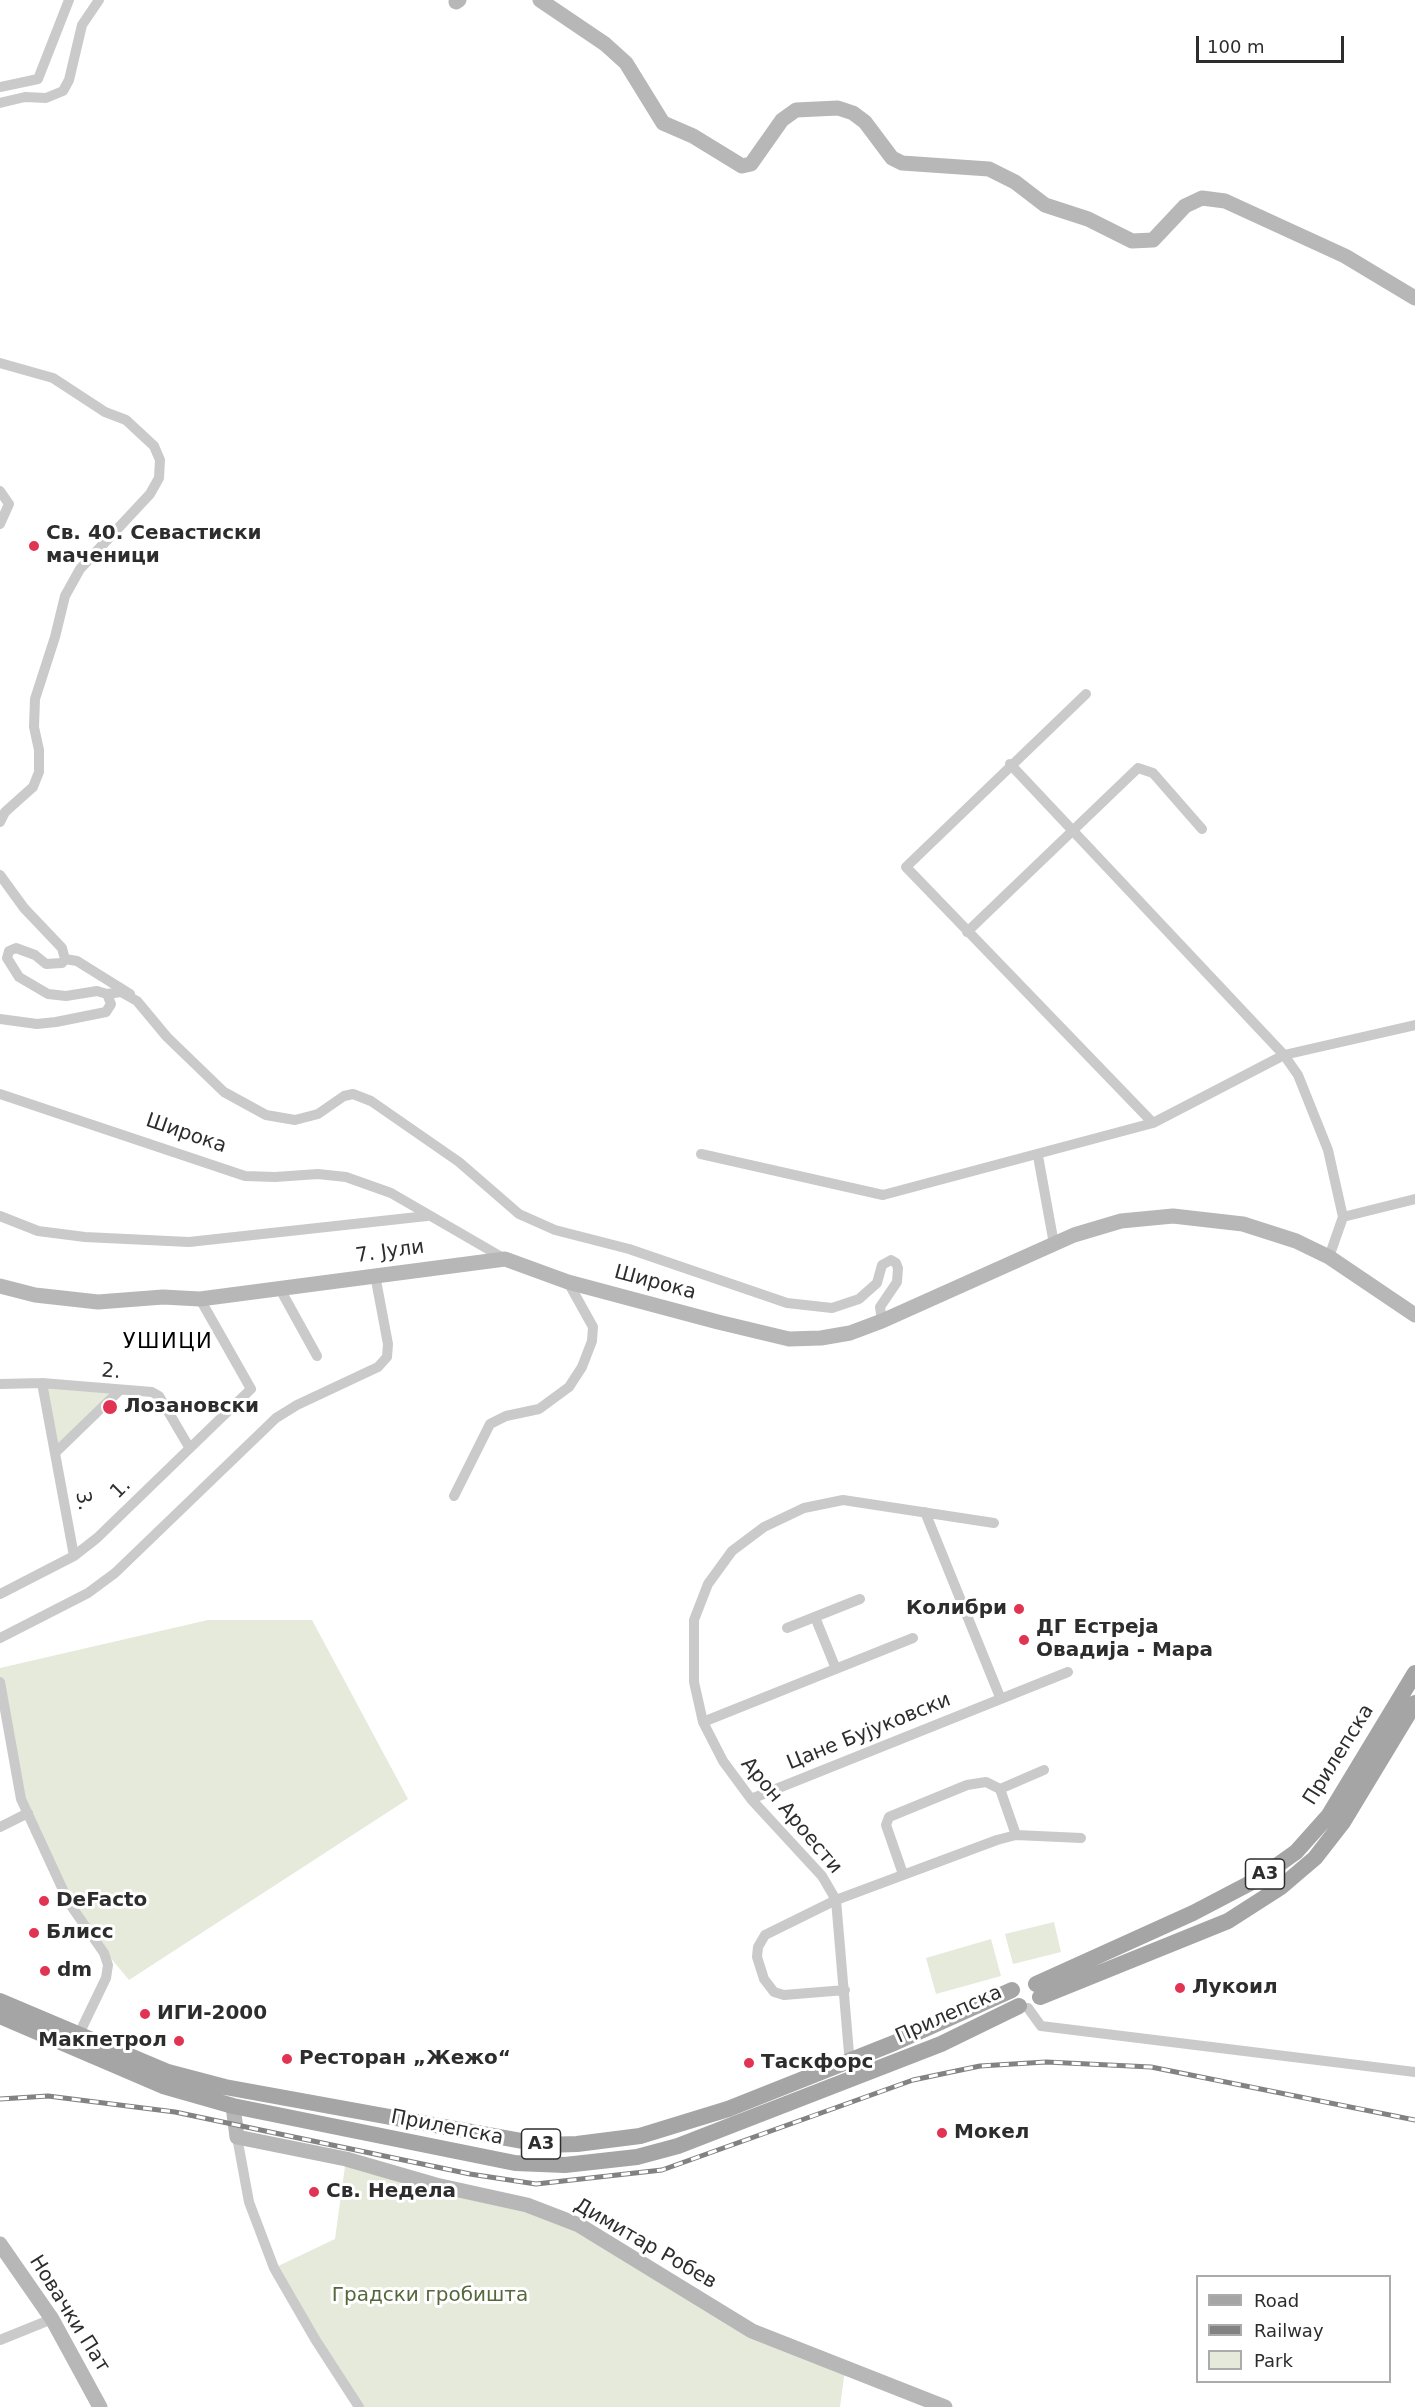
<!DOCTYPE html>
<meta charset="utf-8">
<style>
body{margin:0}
#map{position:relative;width:1415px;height:2407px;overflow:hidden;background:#fff;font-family:"DejaVu Sans",sans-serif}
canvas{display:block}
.legend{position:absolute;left:1196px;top:2275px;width:195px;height:108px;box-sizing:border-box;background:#fff;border:2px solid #ababab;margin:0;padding:8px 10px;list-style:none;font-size:18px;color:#2d2d2d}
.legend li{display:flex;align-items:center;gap:12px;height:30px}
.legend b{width:30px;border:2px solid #ababab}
.scale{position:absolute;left:1196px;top:36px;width:148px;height:27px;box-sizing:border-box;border:3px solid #2d2d2d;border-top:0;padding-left:8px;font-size:18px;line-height:21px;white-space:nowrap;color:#2d2d2d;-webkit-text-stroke:4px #fff;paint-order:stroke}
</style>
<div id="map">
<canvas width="1415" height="2407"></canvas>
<ul class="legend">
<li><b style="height:8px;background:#a5a5a5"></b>Road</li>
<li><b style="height:8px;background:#828282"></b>Railway</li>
<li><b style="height:16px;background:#e5eadb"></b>Park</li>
</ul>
<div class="scale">100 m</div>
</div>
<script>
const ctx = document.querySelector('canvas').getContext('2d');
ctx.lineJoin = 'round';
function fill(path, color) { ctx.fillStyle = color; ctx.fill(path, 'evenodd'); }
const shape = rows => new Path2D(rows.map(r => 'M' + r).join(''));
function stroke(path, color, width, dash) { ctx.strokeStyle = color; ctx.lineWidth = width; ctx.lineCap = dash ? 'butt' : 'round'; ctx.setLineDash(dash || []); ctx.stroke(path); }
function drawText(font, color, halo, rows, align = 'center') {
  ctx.font = font + ' "DejaVu Sans",sans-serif'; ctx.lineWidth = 6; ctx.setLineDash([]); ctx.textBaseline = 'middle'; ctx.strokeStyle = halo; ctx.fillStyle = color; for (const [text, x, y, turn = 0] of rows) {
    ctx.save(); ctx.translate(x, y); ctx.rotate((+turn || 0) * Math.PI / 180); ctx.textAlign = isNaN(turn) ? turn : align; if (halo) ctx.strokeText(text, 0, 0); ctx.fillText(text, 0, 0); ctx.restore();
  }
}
fill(shape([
 [42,1383,119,1391,56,1452],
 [208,1620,312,1620,408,1799,129,1980,79,1920,21,1799,0,1682,0,1668],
 [1054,1922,1061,1952,1013,1964,1005,1934],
 [991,1939,1001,1976,936,1994,926,1958],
 [346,2159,579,2225,752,2330,845,2370,840,2407,359,2407,274,2268,335,2239]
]), '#e5eadb');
stroke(shape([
 [0,87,38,79,69,0],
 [0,103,25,97,46,98,63,91,69,80,82,25,99,0],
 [0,363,53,378,105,412,126,420,154,446,160,460,159,478,150,494,80,569,65,596,55,637,35,699,34,727,39,750,39,772,33,787,5,812,0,822],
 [0,491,9,504,0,524],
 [1086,694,906,867,1153,1123],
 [1010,764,1284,1055,1298,1075,1328,1150,1343,1217,1329,1257],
 [0,875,24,908,62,948,65,959,62,963,46,964,35,955,16,948,9,951,7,958,19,977,48,994,66,996,97,991,107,994,111,1004,106,1012,56,1022,37,1024,0,1019],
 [967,932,1138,768,1153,773,1202,829],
 [65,959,77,961,130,994],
 [107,994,121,992,137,1001,167,1037,224,1092,266,1115,295,1120,318,1114,344,1096,353,1094,371,1101,459,1162,519,1214,555,1230,629,1249,787,1303,832,1308,859,1299,877,1283,882,1265,891,1260,896,1263,898,1268,897,1282,880,1307,882,1321],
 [0,1094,245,1176,275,1177,318,1174,346,1177,391,1193,505,1259],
 [701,1154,883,1195,1153,1123,1284,1055,1415,1025],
 [1038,1156,1054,1244],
 [0,1216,38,1231,85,1237,189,1242,427,1216],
 [1343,1217,1415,1199],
 [280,1289,317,1356],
 [42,1383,74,1556],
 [0,1384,42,1383,152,1392,159,1396,189,1447],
 [56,1452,119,1391],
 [454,1496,490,1424,506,1416,539,1409,569,1387,582,1367,592,1341,593,1327,568,1282],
 [925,1512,1000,1697],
 [0,1594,74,1556,97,1538,251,1389,200,1299],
 [815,1617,836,1669],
 [787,1628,860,1599],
 [0,1638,88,1593,115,1573,276,1418,297,1405,378,1367,387,1357,388,1344,375,1275],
 [0,1682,21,1799,69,1903,104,1953,108,1965,106,1978,79,2034],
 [703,1722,913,1638],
 [1000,1789,1044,1770],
 [751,1799,1068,1672],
 [0,1827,28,1813],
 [903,1874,886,1825,889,1817,967,1785,986,1782,1000,1789,1016,1835],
 [845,1990,784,1995,774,1992,764,1979,757,1957,758,1947,765,1935,836,1900,997,1840,1016,1835,1081,1838],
 [1028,2008,1041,2026,1415,2072],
 [850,2065,836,1900,822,1876,751,1799,723,1761,703,1722,694,1682,694,1620,708,1584,732,1551,764,1527,804,1508,843,1500,994,1523],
 [237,2137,249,2202,274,2268,315,2339,359,2407],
 [0,2340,52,2319]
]), '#cacaca', 10);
stroke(shape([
 [540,0,605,44,626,63,663,123,693,136,742,166,751,164,782,120,796,110,838,108,853,113,865,122,892,158,902,163,989,169,1015,182,1045,205,1088,219,1132,241,1153,240,1185,206,1202,198,1225,201,1345,256,1415,298],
 [456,2,459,0],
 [0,1286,35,1295,98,1302,163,1297,200,1299,505,1259,568,1282,718,1322,789,1339,821,1338,850,1333,882,1321,1074,1235,1121,1221,1173,1216,1243,1224,1296,1241,1329,1257,1415,1315],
 [233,2106,237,2137,346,2159,436,2185,527,2205,579,2225,752,2331,945,2407],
 [0,2244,52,2319,100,2407]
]), '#b7b7b7', 15);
stroke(shape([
 [1036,1984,1193,1913,1258,1879,1296,1852,1329,1815,1415,1673],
 [1040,1997,1228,1921,1281,1887,1315,1858,1343,1822,1415,1703],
 [0,2001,168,2072,225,2087,544,2145,577,2144,640,2136,728,2109,894,2043,1012,1990],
 [0,2016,163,2086,233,2106,515,2163,565,2165,637,2157,678,2146,941,2044,1019,2006]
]), '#a5a5a5', 16);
const rail = shape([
 [0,2099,48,2096,175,2112,470,2174,536,2184,662,2170,913,2080,980,2066,1046,2062,1151,2067,1415,2120]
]);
stroke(rail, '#828282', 5);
stroke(rail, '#fff', 3, [9]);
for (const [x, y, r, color] of [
 [34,546,6,"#e03452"],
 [110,1407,8,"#e03452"],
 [1019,1609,6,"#e03452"],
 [1024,1640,6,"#e03452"],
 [44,1901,6,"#e03452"],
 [34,1933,6,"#e03452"],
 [45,1971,6,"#e03452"],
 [1180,1988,6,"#e03452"],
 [145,2014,6,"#e03452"],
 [179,2041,6,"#e03452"],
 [287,2059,6,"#e03452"],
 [749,2063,6,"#e03452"],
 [942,2133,6,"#e03452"],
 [314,2192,6,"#e03452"]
]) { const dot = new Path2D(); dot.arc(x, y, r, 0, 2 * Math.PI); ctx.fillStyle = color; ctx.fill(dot); stroke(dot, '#fff', 2); }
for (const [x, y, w] of [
 [1265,1874,39],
 [541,2144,39]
]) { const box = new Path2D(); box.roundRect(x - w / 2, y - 15, w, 30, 4.5); ctx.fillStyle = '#fff'; ctx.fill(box); stroke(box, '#2d2d2d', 1.5); }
drawText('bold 18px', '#2d2d2d', null, [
 ["A3",1265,1874],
 ["A3",541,2144]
]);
drawText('bold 20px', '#2d2d2d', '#fff', [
 ["Св. 40. Севастиски",46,534],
 ["маченици",46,557],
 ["Лозановски",124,1407],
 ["Колибри",1007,1609,"right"],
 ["ДГ Естреја",1036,1628],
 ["Овадија - Мара",1036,1651],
 ["DeFacto",56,1901],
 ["Блисс",46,1933],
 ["dm",57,1971],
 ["Лукоил",1192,1988],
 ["ИГИ-2000",157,2014],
 ["Макпетрол",167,2041,"right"],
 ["Ресторан „Жежо“",299,2059],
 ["Таскфорс",761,2063],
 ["Мокел",954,2133],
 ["Св. Недела",326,2192]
], 'left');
drawText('20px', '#2d2d2d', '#fff', [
 ["Широка",186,1134,19],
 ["7. Јули",390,1252,-8],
 ["Широка",655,1283,15],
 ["2.",111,1372,5],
 ["1.",121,1489,-45],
 ["3.",83,1501,80],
 ["Цане Бујуковски",869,1732,-22],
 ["Прилепска",1339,1755,-58],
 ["Арон Ароести",791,1816,50],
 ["Прилепска",949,2015,-24],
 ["Прилепска",447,2128,11],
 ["Димитар Робев",645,2244,30],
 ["Новачки Пат",69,2314,58]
]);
drawText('20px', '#55673c', '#fff', [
 ["Градски гробишта",430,2296]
]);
ctx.letterSpacing = '1.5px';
drawText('21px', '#000', '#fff', [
 ["УШИЦИ",168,1343]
]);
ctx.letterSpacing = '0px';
</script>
